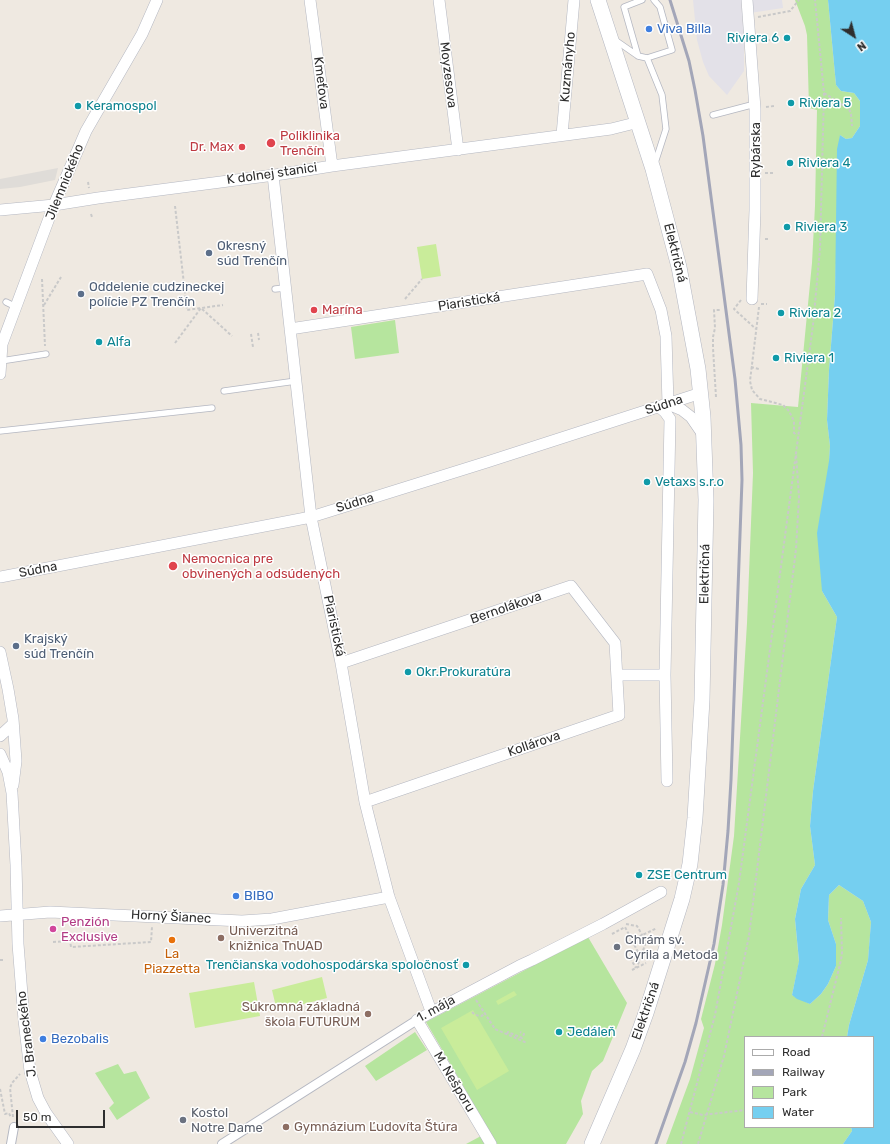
<!DOCTYPE html>
<meta charset="utf-8">
<style>
body{margin:0}
#map{position:relative;width:890px;height:1144px;overflow:hidden;background:#efe9e1;font-family:Rubik,sans-serif}
canvas{display:block}
.legend{position:absolute;left:744px;top:1036px;width:130px;height:92px;box-sizing:border-box;background:#fff;border:1px solid #ababab;margin:0;padding:5px 7px;list-style:none;font-size:12px;color:#2e2e2e}
.legend li{display:flex;align-items:center;gap:8px;height:20px}
.legend b{width:20px;border:1px solid #ababab}
.north{position:absolute;left:834px;top:16px;width:40px;height:40px;-webkit-text-stroke:3px #fff;paint-order:stroke;rotate:144deg;font-size:11px;font-weight:700;line-height:16px;text-align:center;color:#2e2e2e}
.north::after{content:'';display:block;margin:auto;width:14px;height:18px;background:#2e2e2e;clip-path:polygon(50% 0,100% 100%,50% 72%,0 100%)}
.scale{position:absolute;left:16px;top:1110px;width:89px;height:18px;box-sizing:border-box;border:2px solid #2e2e2e;border-top:0;padding-left:5px;font-size:12px;line-height:14px;white-space:nowrap;color:#2e2e2e;-webkit-text-stroke:3px #fff;paint-order:stroke}
</style>
<div id="map">
<canvas width="890" height="1144"></canvas>
<ul class="legend">
<li><b style="height:5px;background:#fff"></b>Road</li>
<li><b style="height:5px;background:#a3a6b8"></b>Railway</li>
<li><b style="height:11px;background:#b6e59e"></b>Park</li>
<li><b style="height:11px;background:#75cff0"></b>Water</li>
</ul>
<div class="north">N</div>
<div class="scale">50 m</div>
</div>
<script>
const ctx = document.querySelector('canvas').getContext('2d');
ctx.lineJoin = 'round';
function fill(path, color) { ctx.fillStyle = color; ctx.fill(path, 'evenodd'); }
const shape = rows => new Path2D(rows.map(r => 'M' + r).join(''));
function stroke(path, color, width, dash) { ctx.strokeStyle = color; ctx.lineWidth = width; ctx.lineCap = dash ? 'butt' : 'round'; ctx.setLineDash(dash || []); ctx.stroke(path); }
function drawText(font, color, halo, rows, align = 'center') {
  ctx.font = font + ' Rubik,sans-serif'; ctx.lineWidth = 3; ctx.setLineDash([]); ctx.textBaseline = 'middle'; ctx.strokeStyle = halo; ctx.fillStyle = color; for (const [text, x, y, turn = 0] of rows) {
    ctx.save(); ctx.translate(x, y); ctx.rotate((+turn || 0) * Math.PI / 180); ctx.textAlign = isNaN(turn) ? turn : align; if (halo) ctx.strokeText(text, 0, 0); ctx.fillText(text, 0, 0); ctx.restore();
  }
}
fill(shape([
 [693,0,741,0,744,39,744,71,727,95,709,76,703,62,697,40],
 [748,0,782,0,783,8,750,13]
]), '#e3e1e8');
fill(shape([
 [795,0,828,0,836,85,841,91,854,93,860,101,860,126,852,138,846,139,840,135,835,295,829,370,827,420,830,446,822,591,837,617,813,791,810,826,815,865,801,889,795,919,799,962,792,995,810,1004,821,994,828,984,836,966,836,944,828,920,829,895,839,885,863,901,871,922,870,936,868,960,849,1025,847,1037,745,1037,745,1127,851,1127,852,1131,843,1144,666,1144,690,1079,704,1028,701,1019,715,964,722,925,734,836,747,623,753,473,751,403,798,407,812,263,815,206,817,110,809,108,807,35,805,26],
 [395,320,399,353,355,359,351,327],
 [588,937,627,1003,603,1061,592,1071,581,1101,583,1114,566,1144,497,1144,426,1022],
 [415,1032,427,1050,376,1081,365,1066],
 [118,1064,124,1074,136,1071,150,1098,117,1120,109,1108,114,1103,95,1073],
 [481,1136,485,1144,466,1144]
]), '#b6e59e');
fill(shape([
 [436,244,441,276,422,279,417,247],
 [322,977,327,998,277,1011,272,990],
 [254,982,260,1016,195,1028,189,993],
 [514,991,517,995,498,1005,496,1001],
 [473,1010,509,1071,477,1090,441,1028]
]), '#c9ec9a');
fill(shape([
 [58,168,55,180,20,187,0,189,0,179]
]), '#dfdcd8');
fill(shape([
 [828,0,890,0,890,1144,843,1144,852,1131,851,1127,873,1127,873,1037,847,1037,849,1025,868,960,871,922,863,901,839,885,829,895,828,920,836,944,836,966,828,984,821,994,810,1004,797,999,792,995,799,961,795,919,801,889,815,865,810,826,813,791,837,617,822,591,817,533,829,461,830,446,827,420,829,370,835,295,837,149,840,135,846,139,852,138,860,126,860,101,854,93,841,91,836,85]
]), '#75cff0');
const service = shape([
 [615,40,638,56,647,58,662,95,666,129,655,163],
 [638,56,624,7,642,0],
 [647,58,672,50,660,7,654,0],
 [713,115,755,104],
 [275,289,286,288],
 [6,302,16,307],
 [1,361,46,354],
 [224,391,296,381],
 [0,431,212,408]
]);
const pedestrian = shape([
 [11,1144,14,1127],
 [222,1144,417,1020]
]);
const minor = shape([
 [310,0,332,166],
 [439,0,458,150],
 [747,0,755,109,755,210,752,299],
 [562,135,574,0],
 [273,175,311,517,341,663,365,802,389,897,431,1011],
 [0,210,54,205,98,198,282,174,332,166,611,129,639,122],
 [290,329,647,274,661,310,666,336,668,404],
 [0,374,2,344,54,205,86,131,142,34,157,0],
 [668,404,682,410,691,417,704,436],
 [659,407,665,412,670,419,665,675,667,781],
 [0,577,311,517,487,462,701,393],
 [0,652,8,689,13,719,16,761,13,785],
 [341,663,571,586,615,643,619,715,365,802],
 [617,675,665,675],
 [0,736,13,724],
 [0,754,8,772,12,793,16,865,18,944,24,1020,30,1071,38,1098,46,1113,68,1144],
 [0,916,50,912,242,921,272,919,389,897],
 [491,1144,417,1020,519,966,532,960,603,924,661,892]
]);
const secondary = shape([
 [592,1144,633,1049,646,1013,682,899,690,864,695,818,702,700,706,500,703,417,698,369,679,267,653,169,598,0]
]);
stroke(service, '#b4b7c1', 7);
stroke(pedestrian, '#b4b7c1', 10);
stroke(minor, '#b4b7c1', 12);
stroke(secondary, '#b4b7c1', 16);
stroke(shape([
 [758,17,790,11,799,0],
 [762,41,771,40],
 [824,93,849,109,851,114,852,126],
 [766,107,774,106],
 [765,173,774,173],
 [88,182,89,188],
 [175,206,187,310,223,305],
 [91,214,92,217],
 [765,239,770,239],
 [42,279,45,346],
 [405,299,422,279],
 [741,300,734,309,756,329],
 [761,304,767,304],
 [44,305,61,277],
 [759,307,750,381,752,390,760,399,783,405,789,411,794,421,794,433,797,435],
 [258,333,259,340],
 [251,334,253,347],
 [175,343,201,308,232,336],
 [751,367,759,369],
 [716,397,713,348,713,337,715,328,714,310,721,310],
 [626,924,637,926,645,940,645,945,637,967],
 [612,934,625,927,638,952,634,954,635,956,630,958,636,968],
 [630,941,657,928],
 [53,942,70,941,71,947,151,942,152,927],
 [0,960,5,960],
 [632,970,646,963],
 [476,1000,495,1029,527,1043],
 [472,1012,475,1015,481,1016,485,1014],
 [507,1034,508,1032,522,1038,524,1034,520,1032],
 [822,1037,841,960,842,953,841,918],
 [0,1089,5,1114,9,1113,11,1118],
 [690,1112,703,1115,745,1110],
 [13,1117,10,1088,12,1083,20,1074],
 [681,1144,715,1015,739,883,813,325,820,249,824,93,815,0],
 [698,1144,724,1056,749,936,796,549,799,497,796,454]
]), '#c9c9c9', 2, [3, 2]);
stroke(service, '#fff', 5.5);
stroke(pedestrian, '#fff', 8);
stroke(minor, '#fff', 11);
stroke(secondary, '#fff', 15);
stroke(shape([
 [656,1144,685,1062,696,1023,714,944,723,885,728,831,731,780,742,480,741,445,735,379,703,136,695,90,689,61,670,0]
]), '#a3a6b8', 3);
for (const [x, y, r, color] of [
 [649,29,4,"#3f7fe0"],
 [787,38,4,"#0f9aa8"],
 [791,103,4,"#0f9aa8"],
 [78,106,4,"#0f9aa8"],
 [271,143,5,"#e0444e"],
 [242,147,4,"#e0444e"],
 [790,163,4,"#0f9aa8"],
 [787,227,4,"#0f9aa8"],
 [209,253,4,"#5c6f8a"],
 [81,294,4,"#5c6f8a"],
 [314,310,4,"#e0444e"],
 [781,313,4,"#0f9aa8"],
 [99,342,4,"#0f9aa8"],
 [776,358,4,"#0f9aa8"],
 [647,482,4,"#0f9aa8"],
 [173,566,5,"#e0444e"],
 [16,646,4,"#5c6f8a"],
 [408,672,4,"#0f9aa8"],
 [639,875,4,"#0f9aa8"],
 [236,896,4,"#3f7fe0"],
 [53,929,4,"#d1479c"],
 [221,938,4,"#8d6e63"],
 [172,940,4,"#e8710a"],
 [617,947,4,"#6b7280"],
 [466,965,4,"#0f9aa8"],
 [368,1014,4,"#8d6e63"],
 [559,1032,4,"#0f9aa8"],
 [43,1039,4,"#3f7fe0"],
 [183,1120,4,"#6b7280"],
 [286,1127,4,"#8d6e63"]
]) { const dot = new Path2D(); dot.arc(x, y, r, 0, 2 * Math.PI); ctx.fillStyle = color; ctx.fill(dot); stroke(dot, '#fff', 1.5); }
drawText('13px', '#366cbe', '#fff', [
 ["Viva Billa",657,29],
 ["BIBO",244,896],
 ["Bezobalis",51,1039]
], 'left');
drawText('13px', '#0d838f', '#fff', [
 ["Riviera 6",779,38,"right"],
 ["Riviera 5",799,103],
 ["Keramospol",86,106],
 ["Riviera 4",798,163],
 ["Riviera 3",795,227],
 ["Riviera 2",789,313],
 ["Alfa",107,342],
 ["Riviera 1",784,358],
 ["Vetaxs s.r.o",655,482],
 ["Okr.Prokuratúra",416,672],
 ["ZSE Centrum",647,875],
 ["Trenčianska vodohospodárska spoločnosť",458,965,"right"],
 ["Jedáleň",567,1032]
], 'left');
drawText('13px', '#2e2e2e', '#fff', [
 ["Kuzmányho",568,67,-85],
 ["Moyzesova",448,75,83],
 ["Kmeťova",321,83,83],
 ["Rybárska",756,150,-90],
 ["K dolnej stanici",272,174,-8],
 ["Jilemnického",65,182,-68],
 ["Električná",675,253,76],
 ["Piaristická",469,302,-9],
 ["Súdna",664,405,-18],
 ["Súdna",355,503,-17],
 ["Súdna",38,570,-11],
 ["Električná",705,574,-89],
 ["Bernolákova",506,608,-19],
 ["Piaristická",334,626,78],
 ["Kollárova",534,744,-19],
 ["Horný Šianec",171,917,3],
 ["1. mája",436,1009,-29],
 ["Električná",646,1011,-71],
 ["J. Braneckého",27,1034,-97],
 ["M. Nešporu",454,1082,59]
]);
drawText('13px', '#be3a42', '#fff', [
 ["Poliklinika",280,136],
 ["Trenčín",280,151],
 ["Dr. Max",234,147,"right"],
 ["Marína",322,310],
 ["Nemocnica pre",182,559],
 ["obvinených a odsúdených",182,574]
], 'left');
drawText('13px', '#4e5e75', '#fff', [
 ["Okresný",217,246],
 ["súd Trenčín",217,261],
 ["Oddelenie cudzineckej",89,287],
 ["polície PZ Trenčín",89,302],
 ["Krajský",24,639],
 ["súd Trenčín",24,654]
], 'left');
drawText('13px', '#b23c85', '#fff', [
 ["Penzión",61,922],
 ["Exclusive",61,937]
], 'left');
drawText('13px', '#785e54', '#fff', [
 ["Univerzitná",229,931],
 ["knižnica TnUAD",229,946],
 ["Súkromná základná",360,1007,"right"],
 ["škola FUTURUM",360,1022,"right"],
 ["Gymnázium Ľudovíta Štúra",294,1127]
], 'left');
drawText('13px', '#5b616d', '#fff', [
 ["Chrám sv.",625,940],
 ["Cyrila a Metoda",625,955],
 ["Kostol",191,1113],
 ["Notre Dame",191,1128]
], 'left');
drawText('13px', '#c56008', '#fff', [
 ["La",172,954],
 ["Piazzetta",172,969]
]);
</script>
